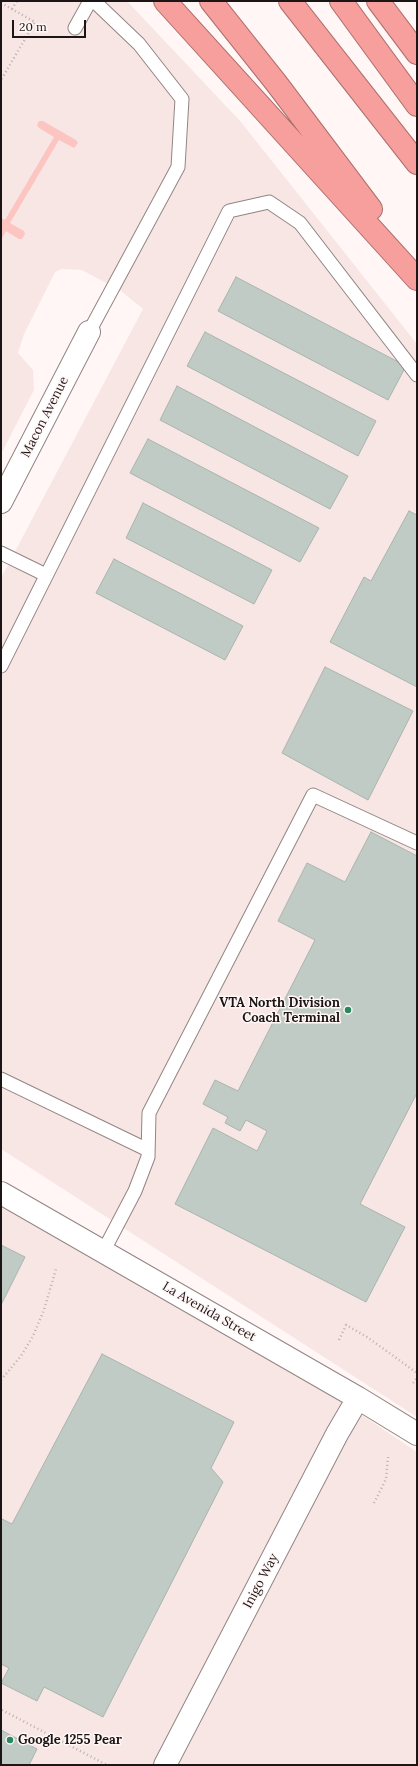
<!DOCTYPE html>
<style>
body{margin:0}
#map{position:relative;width:418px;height:1766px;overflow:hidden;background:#fff6f5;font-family:Lora,serif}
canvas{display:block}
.frame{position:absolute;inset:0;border:2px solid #1b1615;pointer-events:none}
.scale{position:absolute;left:12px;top:20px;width:74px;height:18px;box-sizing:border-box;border:2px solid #1b1615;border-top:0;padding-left:5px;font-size:12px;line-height:14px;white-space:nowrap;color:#1b1615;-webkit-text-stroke:3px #fff6f5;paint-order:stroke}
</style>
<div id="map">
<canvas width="418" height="1766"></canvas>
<div class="frame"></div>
<div class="scale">20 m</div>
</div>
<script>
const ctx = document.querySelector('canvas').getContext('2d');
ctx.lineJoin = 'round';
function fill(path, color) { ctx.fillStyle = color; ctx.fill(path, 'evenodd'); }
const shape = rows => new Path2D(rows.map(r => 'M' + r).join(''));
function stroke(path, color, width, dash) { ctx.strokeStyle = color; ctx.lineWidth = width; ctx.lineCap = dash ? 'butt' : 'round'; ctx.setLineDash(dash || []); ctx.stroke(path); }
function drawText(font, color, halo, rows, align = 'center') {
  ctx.font = font + ' Lora,serif'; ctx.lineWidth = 3; ctx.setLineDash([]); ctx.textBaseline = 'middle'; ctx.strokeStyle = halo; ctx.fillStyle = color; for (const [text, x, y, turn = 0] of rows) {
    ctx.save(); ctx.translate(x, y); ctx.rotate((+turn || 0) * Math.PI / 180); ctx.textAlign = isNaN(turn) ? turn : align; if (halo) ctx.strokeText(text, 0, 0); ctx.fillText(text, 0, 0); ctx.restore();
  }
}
fill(shape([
 [1,1,127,1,241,122,417,344,417,1417,1,1149,1,578,143,309,121,291,82,270,62,269,55,272,24,334,18,353,33,370,34,390,1,454],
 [1,1201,256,1344,417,1452,417,1765,1,1765]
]), '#f8e6e5');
fill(shape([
 [39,121,43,121,76,140,78,143,74,148,59,140,10,223,24,231,25,234,22,239,19,239,6,231,1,240,1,218,5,220,54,137,39,128,37,125]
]), '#fcc5c2');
const building = shape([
 [236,277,406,366,388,400,218,311,236,277],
 [205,332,376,421,358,456,187,366,205,332],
 [177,386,348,476,330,509,160,420,177,386],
 [148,439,319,528,300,562,130,473,148,439],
 [143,503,272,570,254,604,126,538,143,503],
 [409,511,417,515,417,687,330,642,364,577,371,581,409,511],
 [114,559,243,626,225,660,96,593,114,559],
 [325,667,413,711,368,800,282,753,325,667],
 [371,832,417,856,417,1093,360,1204,405,1227,366,1302,175,1204,213,1128,257,1151,267,1131,246,1120,240,1131,225,1123,228,1117,203,1104,215,1080,238,1091,315,940,278,921,307,863,345,882,371,832],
 [1,1245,25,1257,1,1305,1,1245],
 [102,1354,234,1422,211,1468,223,1482,103,1717,44,1687,37,1701,1,1683,9,1668,1,1664,1,1522,2,1519,12,1524,102,1354],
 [1,1730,37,1749,29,1765,1,1765,1,1730]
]);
fill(building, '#bfcbc4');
stroke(building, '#a9b5ae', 1);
const service = shape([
 [75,28,90,1],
 [89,332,178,167,182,99,139,44,94,1],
 [1,553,46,575],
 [1,666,229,211,269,202,300,223,417,375],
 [1,1079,148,1150],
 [103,1252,135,1191,148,1157,149,1113,313,795,417,843]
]);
const minor = shape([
 [1,502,89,332],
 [1,1193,358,1398,417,1434],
 [165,1765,337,1434,358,1398]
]);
const motorway = shape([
 [165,1,417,279],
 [211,1,277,84,371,209],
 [290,1,417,163],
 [341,1,417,105],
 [378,1,417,53]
]);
stroke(service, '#928584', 15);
stroke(minor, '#928584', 24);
stroke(motorway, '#aa6f6d', 24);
stroke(shape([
 [1,3,35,22,1,80],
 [12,9,17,1],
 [339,1340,346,1325,367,1337,417,1373],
 [1,1380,21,1356,33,1336,44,1310,56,1269],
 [413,1383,417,1378],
 [374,1503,386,1479,388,1457],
 [2,1710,105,1764,105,1765]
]), '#b9b1b0', 2.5, [1, 3]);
stroke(service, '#fff', 13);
stroke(minor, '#fff', 22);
stroke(motorway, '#f79f9c', 22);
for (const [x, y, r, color] of [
 [348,1010,4,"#2a875e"],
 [10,1740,4,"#2a875e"]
]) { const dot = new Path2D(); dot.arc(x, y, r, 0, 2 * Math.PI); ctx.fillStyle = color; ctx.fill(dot); stroke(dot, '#fff6f5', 1.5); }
drawText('13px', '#1b1615', '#fff6f5', [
 ["Macon Avenue",45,417,-63],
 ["La Avenida Street",209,1312,30],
 ["Inigo Way",261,1581,-62]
]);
drawText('bold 13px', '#1b1615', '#fff6f5', [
 ["VTA North Division",340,1003],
 ["Coach Terminal",340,1018],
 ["Google 1255 Pear",18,1740,"left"]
], 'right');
</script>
